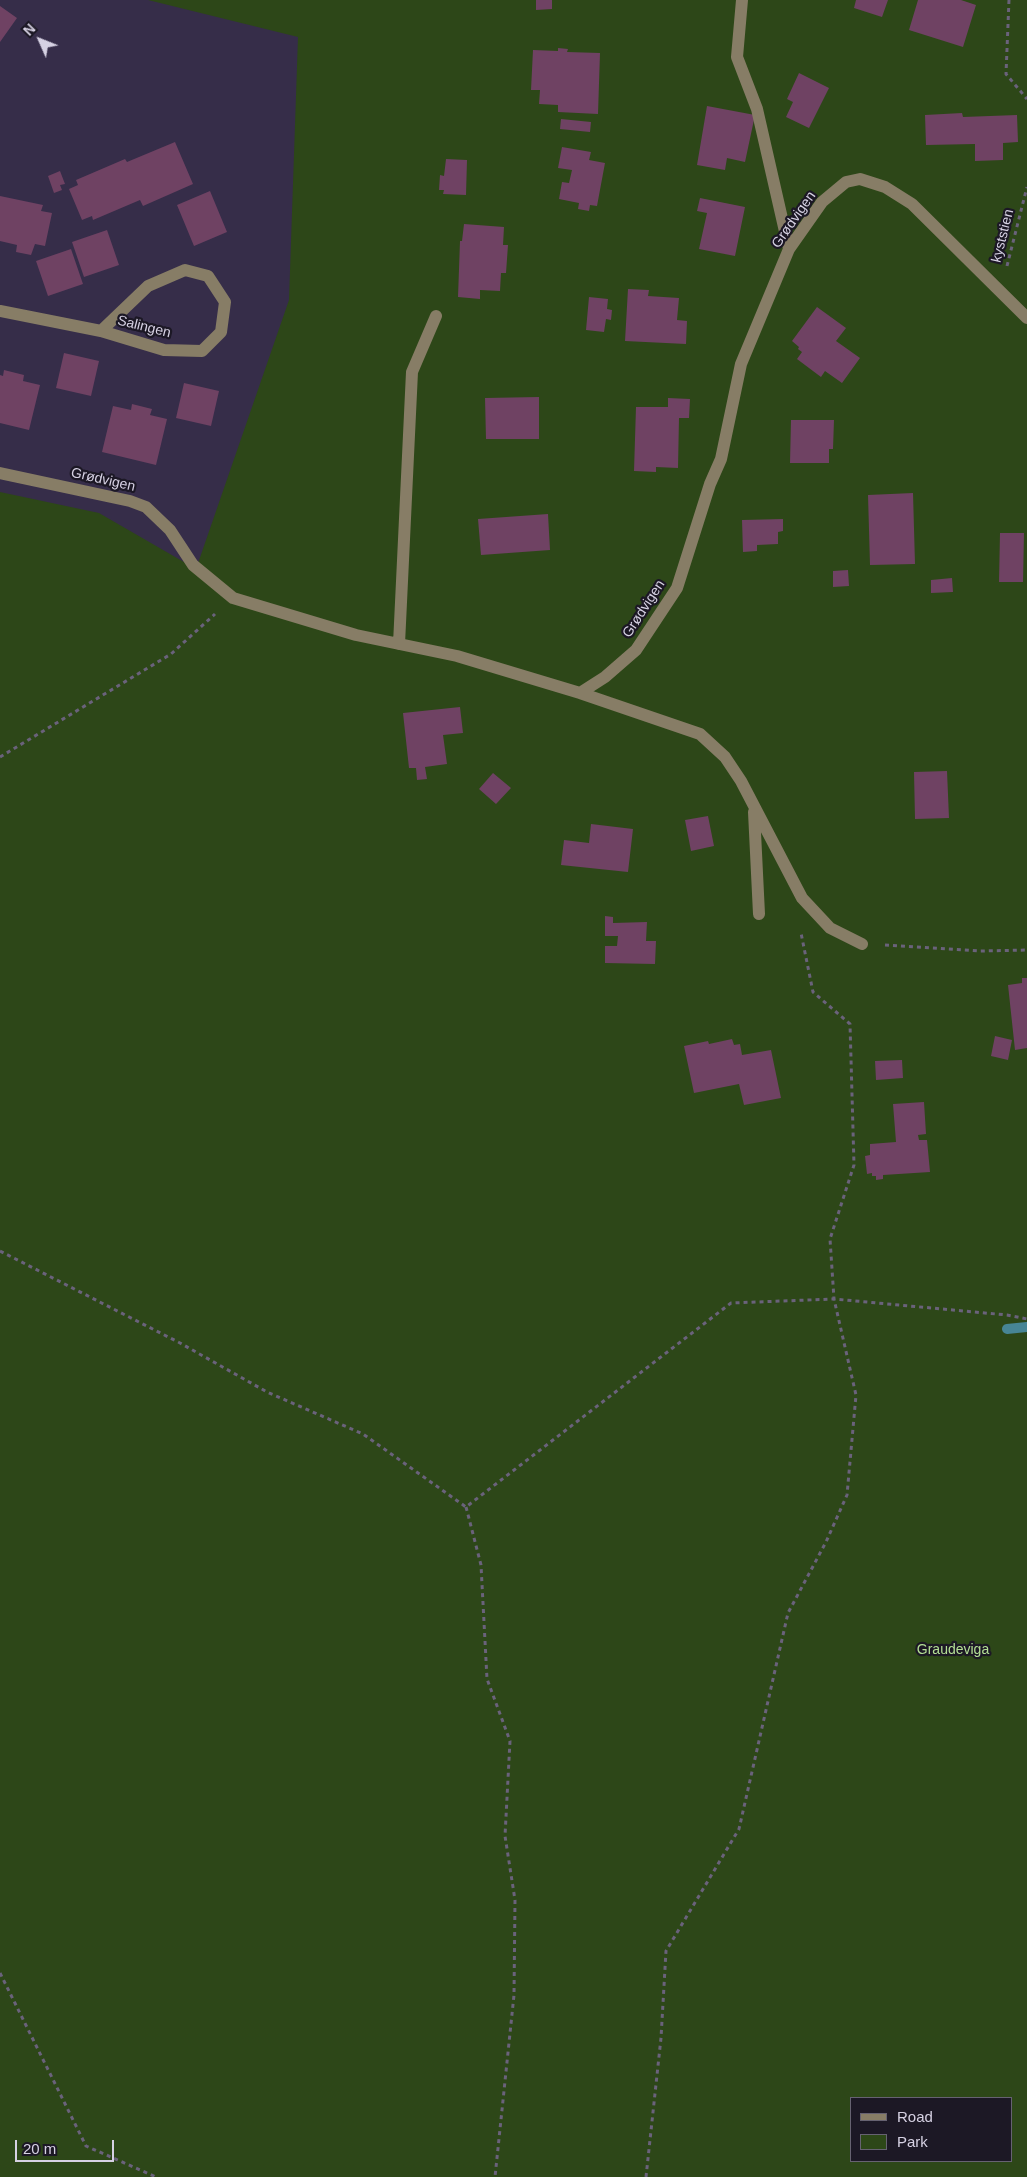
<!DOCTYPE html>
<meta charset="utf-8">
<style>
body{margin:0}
#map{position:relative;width:1027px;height:2177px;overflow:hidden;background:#362d49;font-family:Helvetica,sans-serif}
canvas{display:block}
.legend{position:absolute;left:850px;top:2097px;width:162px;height:65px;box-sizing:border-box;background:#1c1825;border:1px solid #666271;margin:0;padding:6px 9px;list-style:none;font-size:15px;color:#d6d1e3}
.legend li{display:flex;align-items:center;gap:10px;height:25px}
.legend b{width:25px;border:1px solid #666271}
.north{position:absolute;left:15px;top:15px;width:50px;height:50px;-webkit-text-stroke:4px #1c1825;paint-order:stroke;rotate:314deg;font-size:14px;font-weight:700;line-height:20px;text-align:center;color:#d6d1e3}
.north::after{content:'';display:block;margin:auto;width:18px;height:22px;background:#d6d1e3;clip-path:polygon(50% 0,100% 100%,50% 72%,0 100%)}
.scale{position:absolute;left:15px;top:2140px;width:99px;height:22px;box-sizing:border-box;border:2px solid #d6d1e3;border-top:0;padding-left:6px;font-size:15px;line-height:18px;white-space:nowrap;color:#d6d1e3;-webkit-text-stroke:4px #1c1825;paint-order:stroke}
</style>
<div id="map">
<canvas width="1027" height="2177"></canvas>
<ul class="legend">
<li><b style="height:6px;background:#877d66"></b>Road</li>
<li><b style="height:14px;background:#2d4718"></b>Park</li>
</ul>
<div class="north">N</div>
<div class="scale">20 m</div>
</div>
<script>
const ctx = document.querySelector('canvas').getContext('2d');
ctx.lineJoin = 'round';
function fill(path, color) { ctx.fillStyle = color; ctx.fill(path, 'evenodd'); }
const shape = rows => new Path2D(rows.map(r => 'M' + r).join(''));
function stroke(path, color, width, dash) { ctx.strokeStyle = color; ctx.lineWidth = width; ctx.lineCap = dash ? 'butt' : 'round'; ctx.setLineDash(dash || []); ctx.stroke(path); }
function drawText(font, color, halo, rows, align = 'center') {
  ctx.font = font + ' Helvetica,sans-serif'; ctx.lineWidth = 4.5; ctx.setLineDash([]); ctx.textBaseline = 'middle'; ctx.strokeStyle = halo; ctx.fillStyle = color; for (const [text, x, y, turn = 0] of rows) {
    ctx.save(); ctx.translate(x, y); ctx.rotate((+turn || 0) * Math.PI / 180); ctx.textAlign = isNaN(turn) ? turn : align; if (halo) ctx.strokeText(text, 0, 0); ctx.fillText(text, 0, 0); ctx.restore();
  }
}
fill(shape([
 [148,0,1027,0,1027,2177,0,2177,0,492,99,513,196,569,289,300,298,37],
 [851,2098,1011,2098,1011,2161,851,2161]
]), '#2d4718');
stroke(shape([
 [1007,1329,1027,1327]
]), '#478595', 10);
fill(shape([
 [536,0,552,0,552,9,536,10],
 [856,0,888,0,882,17,854,8],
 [918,0,961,0,976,5,963,47,909,30],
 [0,6,17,18,0,42],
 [558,48,568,49,567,52,600,53,598,114,558,112,558,105,539,104,540,90,531,90,533,50,558,51],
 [799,73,829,88,809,128,786,117,793,102,787,99],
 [707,106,755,115,745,162,727,158,725,170,697,165],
 [962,113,963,117,1017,115,1018,142,1003,143,1003,160,975,161,975,144,926,145,925,115],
 [561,119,591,122,590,132,560,129],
 [175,142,193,184,143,206,140,200,93,220,92,216,82,220,69,189,78,185,76,180,125,159,127,162],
 [562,147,591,152,589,160,605,163,597,206,590,205,589,211,578,209,579,203,559,199,562,182,569,183,572,170,558,168],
 [446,159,467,160,466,195,443,194,444,190,439,190,440,175,444,176],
 [60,171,65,184,60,185,62,190,54,193,48,176],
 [210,191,227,232,194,246,177,205],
 [0,196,43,205,41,211,52,213,45,246,35,244,31,255,16,252,17,245,0,241],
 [700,198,745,207,735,256,699,249,707,213,697,211],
 [464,224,504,227,503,245,508,245,506,273,501,273,500,291,480,290,480,299,458,297,460,241,462,241],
 [107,230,119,265,84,277,72,242],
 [71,249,83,284,48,296,36,261],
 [628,289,649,290,648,296,679,298,677,320,687,321,686,344,625,341],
 [589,297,608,299,607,309,612,310,611,320,606,319,604,332,586,330],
 [817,307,846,328,836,341,860,358,842,383,825,371,821,377,797,359,802,352,798,349,799,347,792,341],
 [64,353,99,361,91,396,56,388],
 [4,370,24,375,23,381,40,385,29,430,0,423,0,375,3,376],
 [184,383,219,391,211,426,176,418],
 [539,397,539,439,486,439,485,398],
 [668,398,690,399,689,418,679,418,678,468,656,467,656,472,634,471,636,407,668,407],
 [132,404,152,409,150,415,167,419,156,465,102,452,113,406,131,410],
 [791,420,834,420,833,449,829,449,829,463,790,463],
 [913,493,915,564,870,565,868,495],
 [548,514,550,550,481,555,478,519],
 [783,519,783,531,778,532,778,544,757,545,757,551,743,552,742,520],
 [1000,533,1024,533,1023,582,999,582],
 [848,570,849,586,833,587,833,571],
 [952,578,953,592,931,593,931,580],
 [460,707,463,733,443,735,447,764,425,767,427,779,417,780,416,768,409,768,403,713],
 [947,771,949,818,915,819,914,772],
 [493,773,511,788,496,804,479,789],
 [708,816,714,846,691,851,685,820],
 [591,824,633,829,628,872,561,865,564,840,589,843],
 [605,916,613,917,613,923,647,922,646,941,656,941,655,964,605,963,605,946,617,946,618,936,605,936],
 [1022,978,1027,978,1027,1048,1015,1050,1008,985,1022,983],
 [995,1036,1012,1040,1008,1060,991,1056],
 [732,1039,734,1045,740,1044,742,1055,771,1050,781,1098,744,1105,739,1084,694,1093,684,1046,708,1041,709,1044],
 [902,1060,903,1078,876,1080,875,1061],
 [924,1102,926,1134,918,1135,919,1140,927,1140,930,1172,883,1175,883,1179,876,1180,876,1176,872,1176,872,1173,867,1174,865,1156,870,1155,870,1144,896,1142,893,1104]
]), '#6f4263');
stroke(shape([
 [1009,0,1006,74,1027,99],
 [1007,266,1027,187],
 [0,757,171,654,215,614],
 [885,945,979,951,1027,950],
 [0,1251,180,1343,267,1392,363,1434,466,1507,731,1303,834,1299,1007,1315,1027,1319],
 [466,1507,481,1565,487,1679,510,1741,505,1836,515,1900,514,1995,495,2177],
 [0,1973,86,2146,156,2177],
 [646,2177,661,2038,666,1951,739,1829,788,1613,826,1542,847,1495,856,1395,834,1299,830,1239,854,1165,850,1024,813,992,801,933]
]), '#6a627b', 3, [4, 4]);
stroke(shape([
 [742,0,737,57,757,109,789,249],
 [0,311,101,331,164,350,202,351,221,332,225,302,208,276,185,270,148,286,101,331],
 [0,473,130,501,146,507,170,530,193,565,233,598,356,635,457,656,580,693,605,677,636,650,677,588,710,484,721,459,741,364,789,249,822,202,846,182,860,179,885,187,912,204,1027,318],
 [399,644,412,372,436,316],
 [580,693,700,734,725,757,741,781,802,898,830,928,862,944],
 [754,812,759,914]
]), '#877d66', 12);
drawText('14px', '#d6d1e3', '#1c1825', [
 ["Grødvigen",794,220,-55],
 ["kyststien",1003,236,-76],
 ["Salingen",144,327,14],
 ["Grødvigen",103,480,13],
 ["Grødvigen",644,609,-57]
]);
drawText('14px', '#b4df95', '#1c1825', [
 ["Graudeviga",953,1650]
]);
</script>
